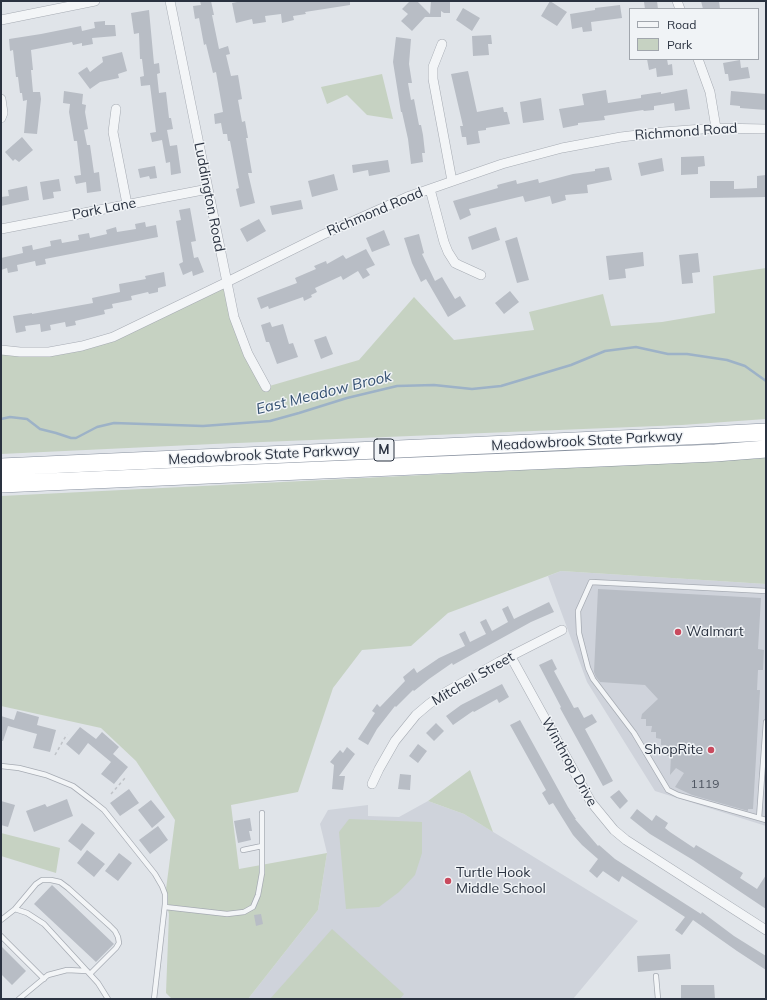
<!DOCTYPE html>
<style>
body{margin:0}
#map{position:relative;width:767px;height:1000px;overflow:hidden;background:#e0e4e9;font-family:Mulish,sans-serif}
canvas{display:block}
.frame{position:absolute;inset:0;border:2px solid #2a3240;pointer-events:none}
.legend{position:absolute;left:629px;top:8px;width:130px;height:52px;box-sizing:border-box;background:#f0f3f6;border:1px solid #a1a6ad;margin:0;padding:5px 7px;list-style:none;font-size:12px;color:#2a3240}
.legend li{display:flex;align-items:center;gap:8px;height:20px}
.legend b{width:20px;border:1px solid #a1a6ad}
</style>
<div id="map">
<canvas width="767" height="1000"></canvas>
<div class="frame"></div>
<ul class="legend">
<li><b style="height:5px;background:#f3f5f7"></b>Road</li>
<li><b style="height:11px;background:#c6d2c2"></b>Park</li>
</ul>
</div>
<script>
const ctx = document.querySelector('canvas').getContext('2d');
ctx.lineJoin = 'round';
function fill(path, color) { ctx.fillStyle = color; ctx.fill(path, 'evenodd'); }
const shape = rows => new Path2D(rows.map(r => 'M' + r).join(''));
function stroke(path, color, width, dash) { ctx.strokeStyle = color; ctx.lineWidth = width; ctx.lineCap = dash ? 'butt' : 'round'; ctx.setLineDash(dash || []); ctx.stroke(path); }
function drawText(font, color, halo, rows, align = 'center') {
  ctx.font = font + ' Mulish,sans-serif'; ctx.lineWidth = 3; ctx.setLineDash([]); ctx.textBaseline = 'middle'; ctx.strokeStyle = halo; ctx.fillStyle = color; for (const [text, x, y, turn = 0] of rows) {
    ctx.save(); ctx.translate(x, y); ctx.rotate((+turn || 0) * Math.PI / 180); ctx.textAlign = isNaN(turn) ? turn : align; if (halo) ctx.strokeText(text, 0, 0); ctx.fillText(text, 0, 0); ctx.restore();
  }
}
fill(shape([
 [561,571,766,584,766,826,655,791,587,682,548,576],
 [428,801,464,814,638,921,573,999,248,999,318,910,327,853,320,824,328,810,368,805,368,816,399,817]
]), '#cfd3db');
fill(shape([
 [382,74,393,119,367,115,347,95,327,104,321,87],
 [766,268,766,419,682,425,213,444,1,454,1,350,83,346,227,282,234,317,266,387,359,360,414,297,454,340,534,330,529,312,603,294,611,326,662,322,715,313,713,276],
 [766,458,766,584,561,571,448,613,411,646,362,650,333,688,298,792,231,805,239,869,327,853,318,910,248,999,172,999,166,993,169,914,165,897,175,820,136,761,101,728,1,706,1,496],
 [470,770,493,832,464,814,428,801],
 [349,819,422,822,422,853,415,875,399,892,379,907,346,909,339,832],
 [1,833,60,848,56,873,1,856],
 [332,929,404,994,400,999,270,999]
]), '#c6d2c2');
stroke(shape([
 [1,419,10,417,27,419,40,429,56,433,71,438,76,438,97,427,114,423,203,426,270,421,299,413,347,398,397,386,434,385,472,389,501,386,571,365,605,351,636,347,668,354,687,354,727,360,745,366,766,381]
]), '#9db2c7', 2.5);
fill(shape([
 [200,1,211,1,214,15,212,15,219,49,228,46,230,54,226,55,231,76,238,75,242,99,238,100,242,122,245,121,248,138,246,138,252,173,248,173,255,203,240,207,236,189,239,188,230,141,228,141,227,134,223,134,221,123,215,124,214,114,223,112,216,72,213,73,206,44,204,45,199,18,195,19,193,6,201,5],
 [242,1,350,1,350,5,305,12,306,14,293,16,294,20,282,23,281,14,265,16,266,22,253,24,252,19,236,23,232,3],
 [410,1,417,1,430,14,431,1,450,1,450,13,444,13,441,11,441,17,425,17,412,31,401,21,408,14,402,9],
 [550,1,567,12,557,26,541,16],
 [650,1,657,1,658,9,645,9,644,2],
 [701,1,719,1,720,9,703,9],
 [620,5,622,18,591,22,592,31,583,32,582,27,572,29,570,14,595,10,595,8],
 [463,8,480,18,472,31,456,20],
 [149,10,154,64,159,63,160,73,157,74,159,93,166,92,169,118,171,118,173,129,167,130,170,146,177,145,181,173,171,175,170,162,166,163,162,140,152,142,150,133,156,132,150,85,141,86,140,77,144,76,142,59,140,59,139,33,134,34,131,13],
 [105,21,105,25,115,25,116,36,92,38,93,44,82,46,82,43,73,45,72,42,31,50,33,70,31,70,33,92,40,92,41,99,37,134,24,133,27,100,23,101,22,93,20,93,18,77,16,77,13,50,10,51,9,39,41,34,81,26,82,31,95,28,94,22],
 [491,35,492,44,488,44,489,55,473,56,472,36],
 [396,37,411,39,409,64,412,83,408,83,411,100,414,99,419,125,421,125,423,135,425,153,422,153,423,162,411,164,408,139,402,112,401,112,393,62],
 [122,52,127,71,118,74,119,78,100,82,90,89,78,73,87,67,90,72,103,62,102,57],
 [647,59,667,59,668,65,672,64,673,75,657,77,656,68,649,70],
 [740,60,741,68,748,67,750,78,729,81,728,74,725,74,723,63],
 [468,71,477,112,503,107,504,112,507,112,510,124,486,128,486,130,478,131,480,143,467,145,466,137,462,137,460,126,463,126,451,74],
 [687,89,690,109,675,111,674,103,654,106,654,110,644,111,643,110,604,116,605,120,578,123,578,125,563,128,559,109,584,105,582,94,606,90,608,103,641,98,641,95,661,92,661,94],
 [64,91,83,94,82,104,86,105,85,112,88,129,84,130,87,145,90,145,94,173,99,172,101,191,87,193,86,182,76,184,74,176,81,175,77,141,74,141,69,112,70,104,63,103],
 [731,91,766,94,766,110,740,108,740,106,730,105],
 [541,98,544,120,523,123,520,102],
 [22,137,33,150,19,162,15,159,13,161,5,152],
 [704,156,705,166,698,167,698,174,681,175,681,157],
 [662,158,664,171,641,176,638,163],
 [388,160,390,172,369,176,368,170,353,173,352,165],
 [155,166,157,178,150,179,149,176,140,178,138,169],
 [609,167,612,180,587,185,588,193,565,195,566,200,552,204,550,196,525,202,523,196,469,209,471,215,460,220,453,201,498,188,497,185,516,180,517,184,538,179,539,183,573,174,595,171,595,169],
 [334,174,338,190,312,197,308,181],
 [766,175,766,197,710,198,710,181,734,181,734,189,757,188,757,176],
 [59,179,61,191,53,192,54,198,43,200,40,182],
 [27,186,29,200,1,206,1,197,9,196,8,190],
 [301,200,303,209,272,215,270,206],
 [190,208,196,241,191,242,194,258,198,257,204,272,193,276,192,271,183,275,179,264,183,262,176,221,181,220,179,210],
 [259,219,266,231,247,242,240,229],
 [145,222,146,227,156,225,158,237,45,259,46,264,36,266,35,261,17,265,18,271,8,273,7,268,1,270,1,258,23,253,22,247,32,245,33,250,51,246,50,241,61,239,62,243,79,240,78,235,89,233,90,238,107,234,106,230,116,227,117,232,136,229,135,224],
 [496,227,500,240,472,250,468,237],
 [384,230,390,245,372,252,366,238],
 [419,234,424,253,422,254,435,281,442,277,455,299,460,296,466,306,448,317,426,279,421,282,412,263,404,238],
 [517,237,529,280,517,283,505,241],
 [366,249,375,265,366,269,370,275,363,279,358,271,343,280,341,276,315,288,317,292,311,295,312,297,304,301,303,297,269,309,268,306,261,309,257,298,297,283,295,278,316,269,314,266,326,261,327,264,343,255,346,259],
 [643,252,644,266,625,269,626,278,609,280,606,256],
 [698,253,700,272,692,273,693,283,682,284,679,255],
 [164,272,166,286,158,288,158,292,149,294,148,292,131,296,132,300,112,304,113,308,104,310,105,314,75,321,76,325,66,327,65,322,50,325,51,330,41,332,40,324,25,326,26,331,16,333,13,316,32,313,32,314,93,303,92,298,120,292,119,284,146,279,145,276],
 [510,291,519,302,504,314,495,303],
 [270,322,272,327,283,324,289,344,293,343,298,357,277,364,269,342,266,342,261,325],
 [326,336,333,354,321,359,314,340],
 [598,589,761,598,758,649,764,650,763,670,758,670,757,690,760,690,753,809,748,809,748,811,692,795,675,787,684,773,676,768,670,775,671,756,666,756,666,745,661,745,661,739,656,738,656,732,651,732,652,726,646,726,646,719,641,719,642,714,658,699,645,685,600,682,596,677,594,672],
 [549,602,554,612,531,622,453,665,452,663,429,679,414,691,413,690,396,707,395,706,377,729,368,745,358,739,375,713,372,711,377,704,380,707,405,681,403,677,414,668,417,673,439,658,465,646,459,634,465,631,470,642,486,634,480,622,486,619,492,631,508,622,502,609,508,606,514,619],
 [552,659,557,669,554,671,574,708,578,707,584,718,592,714,597,722,585,729,613,781,603,786,560,708,561,707,539,665],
 [502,684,509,697,499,703,497,699,474,712,473,711,453,725,446,716,461,705],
 [17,711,39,717,37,725,56,730,50,752,33,748,37,734,8,726,3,741,1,741,1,716,14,720],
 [520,720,568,807,576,819,575,819,598,846,599,845,615,859,701,914,702,912,734,936,766,956,766,970,737,951,693,920,682,935,675,930,685,917,622,876,619,882,603,871,597,878,589,871,598,859,582,845,573,835,553,803,549,805,542,793,546,790,510,725],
 [436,723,444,731,434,741,426,733],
 [80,727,96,739,102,732,119,747,113,754,128,767,114,784,101,774,111,762,88,743,79,755,66,744],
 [418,744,427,751,418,763,409,756],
 [347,747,355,754,339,776,345,776,343,790,332,789,334,765,330,762,340,750,343,753],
 [400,774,411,775,410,790,398,789],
 [129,789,139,803,120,816,110,803],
 [619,790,628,801,620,809,610,797],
 [67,799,73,816,34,832,26,811,45,804,47,807],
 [151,800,165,817,152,828,138,810],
 [1,801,15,805,8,827,1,825],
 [637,809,652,821,656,815,668,823,665,828,670,832,694,848,696,845,743,873,740,878,757,889,766,875,766,909,693,860,650,834,630,818],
 [250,818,252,831,249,831,251,840,238,843,234,821],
 [82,823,95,833,81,851,68,841],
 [158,826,168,840,150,854,139,840],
 [87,850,105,864,94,877,77,863],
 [119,853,132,863,118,881,105,871],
 [52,885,114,944,96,962,34,904],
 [261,914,263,924,256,926,254,915],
 [1,946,26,971,12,985,1,974],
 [670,954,671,969,638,972,637,956],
 [681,985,714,985,715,999,681,999]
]), '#b8bdc5');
const lane = shape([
 [766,591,591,582,578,611,579,633,588,668,593,679,634,733,668,790,678,795,766,820],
 [1,766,19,768,46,775,73,786,94,802,104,810,155,874,162,886,165,894,165,904,154,999],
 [759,818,766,722],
 [243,850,262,846],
 [165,907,227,914,244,912,253,907,258,895,262,873,262,813],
 [15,909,36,884,42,880,51,880,60,882,68,888,110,926,115,931,118,937,119,943,116,948,90,974],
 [1,920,15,909,27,913,44,924,98,983,108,999],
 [1,936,44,979],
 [656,976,658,999],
 [19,999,48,975,67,970,87,971]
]);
const street = shape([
 [170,1,234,317,248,354,266,387],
 [677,1,680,9],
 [1,20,95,1],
 [442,44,433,67,433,79,452,181],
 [698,59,710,92,716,128],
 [1,99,3,113,1,118],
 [116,109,113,132,127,204],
 [430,189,444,242,448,252,455,263,459,265,481,275],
 [1,229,208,189],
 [1,350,20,352,49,352,82,346,113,337,227,282,322,235,407,197,502,164,562,148,621,137,663,132,716,128,766,129],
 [511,657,591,802,614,830,626,840,766,930],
 [372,784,379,769,395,741,416,715,429,704,446,692,499,662,562,630]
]);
const highway = shape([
 [1,467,708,435,766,432],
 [1,484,715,453,766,449]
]);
stroke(lane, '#a6abb3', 6);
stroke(street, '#a6abb3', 10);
stroke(highway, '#88919f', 18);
stroke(shape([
 [55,755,67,734],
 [111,794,125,778]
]), '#bfc2c7', 1.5, [3, 3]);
stroke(lane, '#f3f5f7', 4.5);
stroke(street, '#f3f5f7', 9);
stroke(highway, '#fff', 17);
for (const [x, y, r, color] of [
 [678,632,4,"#c94a5e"],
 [711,750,4,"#c94a5e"],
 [448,881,4,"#c94a5e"]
]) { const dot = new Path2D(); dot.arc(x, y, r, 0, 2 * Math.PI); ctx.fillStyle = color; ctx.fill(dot); stroke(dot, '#f0f3f6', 1.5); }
drawText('12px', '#4e5561', null, [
 ["1119",705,784]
]);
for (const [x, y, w] of [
 [384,450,20]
]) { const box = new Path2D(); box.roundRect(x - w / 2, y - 11, w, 22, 3); ctx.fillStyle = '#f0f3f6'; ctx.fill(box); stroke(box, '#2a3240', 1); }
drawText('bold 13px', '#2a3240', null, [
 ["M",384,450]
]);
drawText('14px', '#2a3240', '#f0f3f6', [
 ["Richmond Road",686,132,-4],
 ["Luddington Road",209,197,79],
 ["Park Lane",104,209,-11],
 ["Richmond Road",375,212,-23],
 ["Meadowbrook State Parkway",587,441,-3],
 ["Meadowbrook State Parkway",264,455,-3],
 ["Mitchell Street",473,679,-30],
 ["Winthrop Drive",569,762,61]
]);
drawText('14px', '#2a3240', '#f0f3f6', [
 ["Walmart",686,632],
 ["ShopRite",703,750,"right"],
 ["Turtle Hook",456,873],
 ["Middle School",456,889]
], 'left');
drawText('italic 15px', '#355172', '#f0f3f6', [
 ["East Meadow Brook",324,393,-14]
]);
</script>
